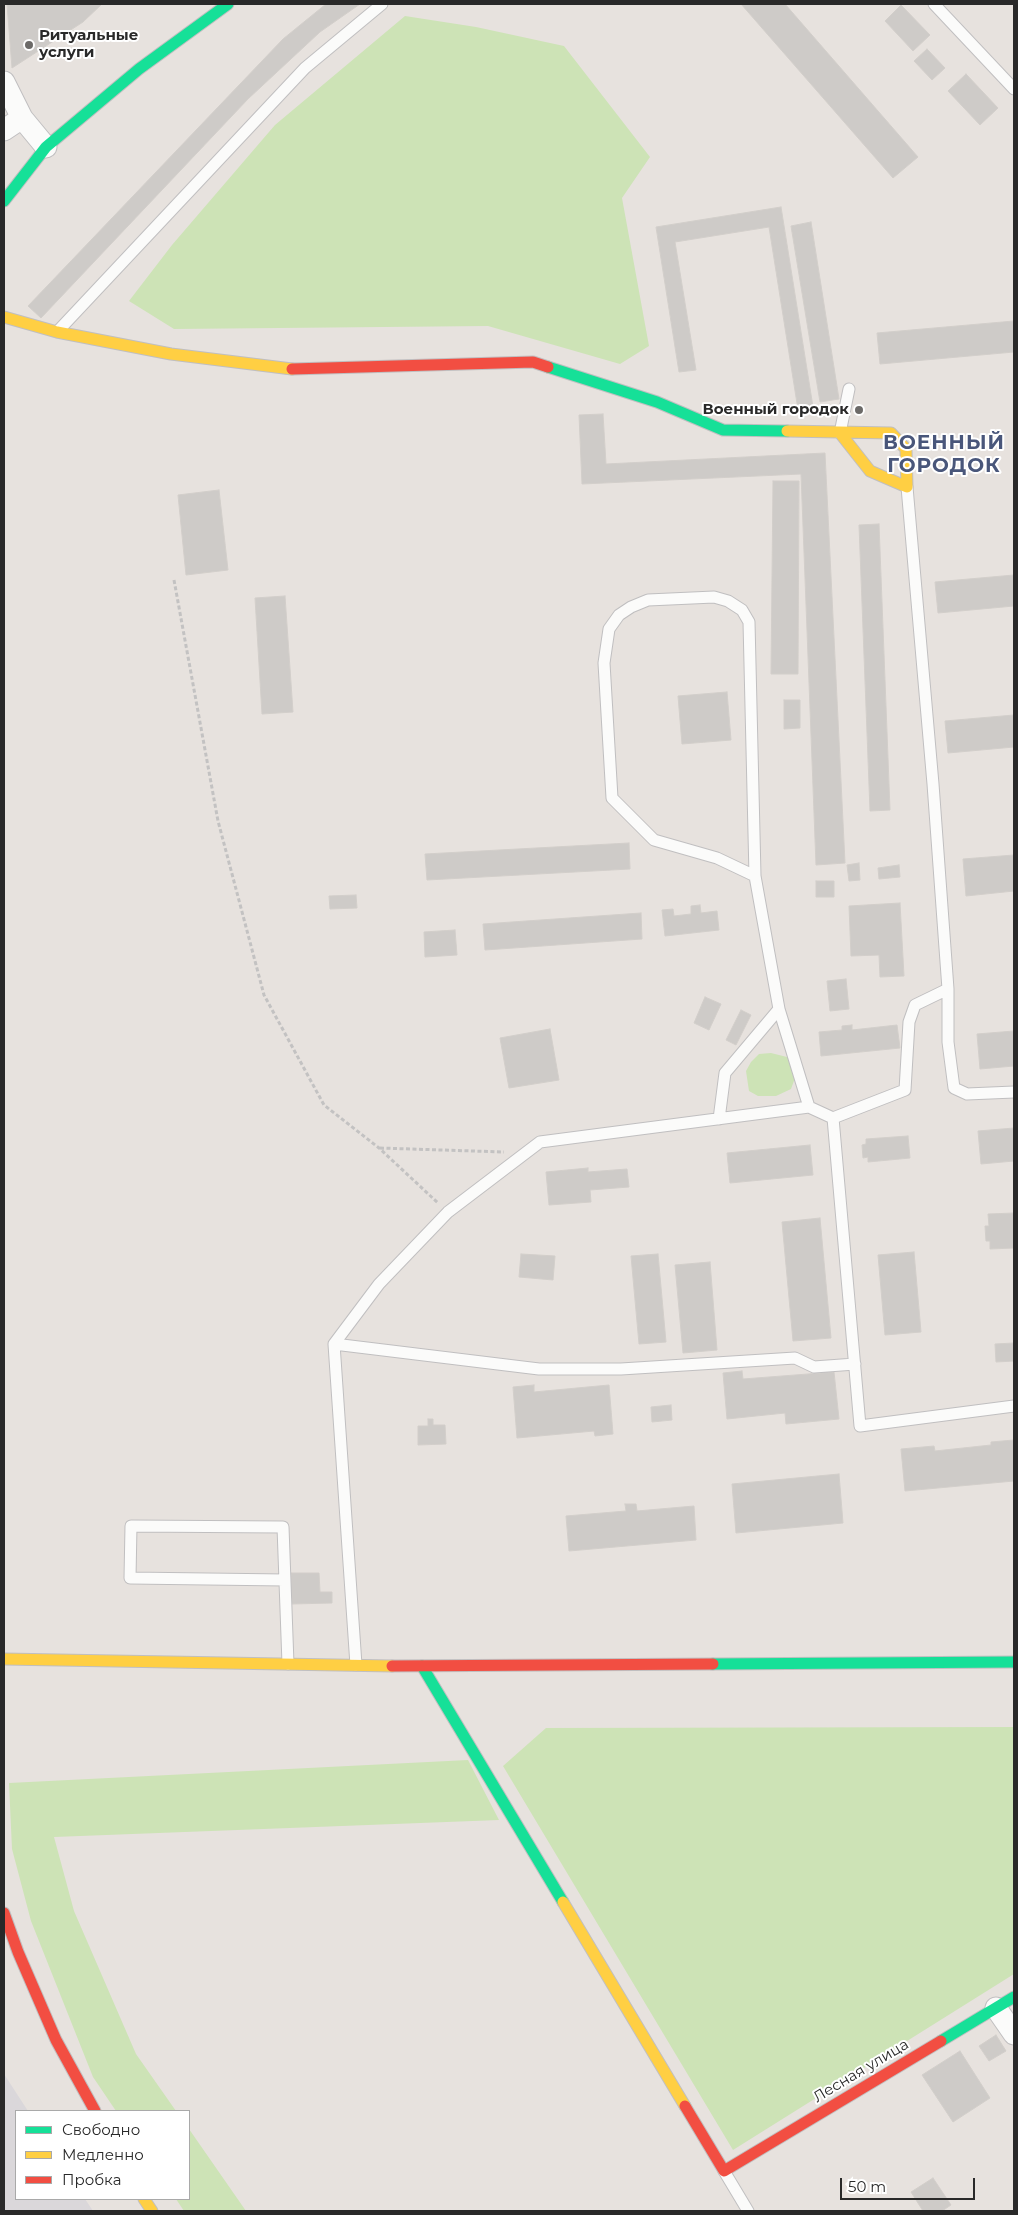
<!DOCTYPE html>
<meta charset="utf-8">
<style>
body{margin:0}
#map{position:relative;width:1018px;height:2215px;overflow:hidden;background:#e7e2de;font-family:Montserrat,sans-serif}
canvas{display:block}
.frame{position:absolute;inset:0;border:5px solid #292929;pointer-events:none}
.legend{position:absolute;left:15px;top:2110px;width:175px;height:90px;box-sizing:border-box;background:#fff;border:1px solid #a9a9a9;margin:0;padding:6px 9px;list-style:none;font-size:15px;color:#292929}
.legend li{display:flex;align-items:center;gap:10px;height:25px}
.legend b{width:25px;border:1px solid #a9a9a9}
.scale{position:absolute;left:840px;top:2178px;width:135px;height:22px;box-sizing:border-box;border:2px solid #292929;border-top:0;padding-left:6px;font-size:15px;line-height:18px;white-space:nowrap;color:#292929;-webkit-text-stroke:4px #fff;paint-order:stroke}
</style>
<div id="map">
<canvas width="1018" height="2215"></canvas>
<div class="frame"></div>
<ul class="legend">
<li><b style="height:6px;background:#16e098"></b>Свободно</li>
<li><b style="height:6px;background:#ffcf43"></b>Медленно</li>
<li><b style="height:6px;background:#f24e42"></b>Пробка</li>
</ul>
<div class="scale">50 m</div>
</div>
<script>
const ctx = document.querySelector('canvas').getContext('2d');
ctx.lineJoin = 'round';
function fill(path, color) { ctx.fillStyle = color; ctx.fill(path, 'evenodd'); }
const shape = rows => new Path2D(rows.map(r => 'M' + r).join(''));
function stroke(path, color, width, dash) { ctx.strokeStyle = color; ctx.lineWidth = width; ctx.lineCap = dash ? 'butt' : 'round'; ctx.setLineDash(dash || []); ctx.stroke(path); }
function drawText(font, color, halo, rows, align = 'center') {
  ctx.font = font + ' Montserrat,sans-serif'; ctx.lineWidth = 4; ctx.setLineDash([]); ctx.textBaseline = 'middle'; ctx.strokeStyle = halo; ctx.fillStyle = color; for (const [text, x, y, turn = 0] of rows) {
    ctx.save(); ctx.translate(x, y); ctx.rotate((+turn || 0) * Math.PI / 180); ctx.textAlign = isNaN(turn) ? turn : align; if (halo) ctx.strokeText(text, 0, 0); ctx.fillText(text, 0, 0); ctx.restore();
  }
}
fill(shape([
 [4,2074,28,2111,16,2111,16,2199,85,2199,93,2211,4,2211]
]), '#dad7da');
fill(shape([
 [405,16,476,27,564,46,650,157,622,198,649,346,620,364,488,326,174,329,129,301,172,245,275,125],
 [771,1053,787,1057,795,1067,795,1078,791,1089,776,1096,758,1096,749,1091,746,1071,751,1062,759,1054],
 [1014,1727,1014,1974,733,2150,503,1766,546,1728],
 [468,1760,499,1820,54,1837,74,1911,136,2054,176,2111,116,2111,93,2077,31,1921,12,1849,9,1783],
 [189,2129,246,2211,184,2211,176,2199,189,2199]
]), '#cde3b6');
const building = shape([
 [7,4,102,4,83,22,12,68,7,4],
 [326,4,360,4,320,32,248,99,41,318,28,306,283,39,326,4],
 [741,4,785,4,918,157,893,178,741,4],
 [901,5,930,35,913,51,885,21,901,5],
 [927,49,945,68,932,80,914,61,927,49],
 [966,74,998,108,980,125,948,91,966,74],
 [781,207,814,413,799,416,769,227,675,242,696,370,679,372,656,227,781,207],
 [811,222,839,399,820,402,791,226,811,222],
 [1014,321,1014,352,880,364,877,333,1014,321],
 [603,414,606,464,825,453,845,863,816,865,801,474,582,484,579,415,603,414],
 [773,481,799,481,798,674,771,674,773,481],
 [219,490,228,570,186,575,178,495,219,490],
 [879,524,890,810,870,811,859,525,879,524],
 [1014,575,1014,606,938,613,935,582,1014,575],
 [285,596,293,712,262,714,255,598,285,596],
 [727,692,731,740,682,744,678,696,727,692],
 [784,700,800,700,800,728,784,729,784,700],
 [1014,715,1014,747,948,753,945,721,1014,715],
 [629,843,630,869,427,880,425,854,629,843],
 [1014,855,1014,891,966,896,963,859,1014,855],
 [859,863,860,880,849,881,847,865,859,863],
 [899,865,900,877,879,879,878,868,899,865],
 [816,881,834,881,834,897,816,897,816,881],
 [356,895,357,908,330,909,329,896,356,895],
 [900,903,904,976,880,977,879,955,851,956,849,906,900,903],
 [700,905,701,913,717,911,719,930,665,936,662,910,673,909,674,916,691,914,691,906,700,905],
 [641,913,642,939,485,950,483,924,641,913],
 [455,930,457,955,425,957,424,932,455,930],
 [846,979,849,1009,830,1011,827,981,846,979],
 [705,997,721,1004,709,1030,694,1023,705,997],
 [741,1010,751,1015,736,1045,726,1040,741,1010],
 [852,1025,852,1030,897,1025,900,1048,821,1056,819,1032,842,1030,842,1026,852,1025],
 [550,1029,559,1080,509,1088,500,1038,550,1029],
 [1014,1031,1014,1066,980,1069,977,1034,1014,1031],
 [1014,1128,1014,1161,981,1164,978,1131,1014,1128],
 [908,1136,910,1158,868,1162,868,1157,863,1158,862,1145,866,1144,866,1139,908,1136],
 [810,1145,813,1175,730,1183,727,1153,810,1145],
 [588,1168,588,1172,627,1169,629,1187,590,1190,591,1202,549,1205,546,1172,588,1168],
 [1014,1213,1014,1248,990,1249,990,1241,986,1241,985,1226,989,1226,988,1214,1014,1213],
 [820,1218,831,1338,793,1341,782,1222,820,1218],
 [914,1252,921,1332,885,1335,878,1255,914,1252],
 [521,1254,555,1256,553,1280,519,1277,521,1254],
 [658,1254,666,1342,639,1344,631,1256,658,1254],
 [710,1262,717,1350,683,1353,675,1265,710,1262],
 [1014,1343,1014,1361,996,1362,995,1344,1014,1343],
 [742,1371,743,1379,834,1372,839,1419,786,1424,785,1413,727,1419,723,1373,742,1371],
 [534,1385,534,1392,609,1385,613,1434,595,1436,594,1431,517,1438,513,1387,534,1385],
 [671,1405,672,1420,652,1422,651,1407,671,1405],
 [428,1419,433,1419,433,1425,445,1425,446,1444,418,1445,418,1426,428,1426,428,1419],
 [1014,1440,1014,1481,905,1491,901,1449,934,1446,935,1451,991,1445,991,1442,1014,1440],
 [839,1474,843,1523,736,1533,732,1484,839,1474],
 [625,1504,636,1504,637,1511,694,1506,696,1540,569,1551,566,1516,626,1511,625,1504],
 [291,1573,319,1573,320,1592,332,1592,332,1603,292,1604,291,1573],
 [996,2035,1006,2051,989,2061,979,2046,996,2035],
 [960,2051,990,2098,953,2122,922,2075,960,2051],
 [933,2178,951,2205,942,2211,923,2211,911,2192,933,2178]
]);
fill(building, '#cecbc8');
stroke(building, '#d2ceca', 1);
const lane = shape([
 [934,4,1014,89],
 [58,331,305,68,382,4],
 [840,433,849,389],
 [907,487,933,784,948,989,948,1042,954,1088,967,1094,1014,1092],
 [755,876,717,858,654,840,612,798,604,663,609,629,619,615,631,607,648,600,714,597,728,601,742,610,749,622,755,876,779,1009,809,1107],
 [948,989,915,1005,909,1022,905,1090,833,1118,860,1426,1014,1406],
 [719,1119,725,1073,779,1009],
 [334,1344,379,1284,448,1212,540,1142,809,1107,833,1118],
 [285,1580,130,1578,131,1526,283,1527,288,1664],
 [356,1665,334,1344,539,1369,621,1369,795,1358,814,1367,855,1364],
 [724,2171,748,2211]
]);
const street = shape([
 [4,82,22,118,46,147],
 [4,130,22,118],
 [996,2008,1014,2034]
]);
const fast = shape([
 [4,201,46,147,139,69,228,4],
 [548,367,657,402,723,430,787,431],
 [713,1664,1014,1662],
 [422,1666,563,1902],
 [941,2041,1014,1997]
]);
const slow = shape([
 [4,317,57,332,171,354,292,369],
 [787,431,891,433,906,449,907,487,870,471,840,433],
 [4,1659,392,1666],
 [563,1902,685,2106],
 [144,2199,152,2211]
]);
const jam = shape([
 [292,369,533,362,548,367],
 [392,1666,713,1664],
 [4,1913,18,1952,56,2040,95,2111],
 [685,2106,724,2171,941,2041]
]);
stroke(lane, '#c0bfc0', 13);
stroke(street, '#c0bfc0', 23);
stroke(fast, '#c0bfc0', 13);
stroke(slow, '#c0bfc0', 13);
stroke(jam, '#c0bfc0', 13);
stroke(shape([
 [174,580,218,821,264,995,324,1105,379,1148,438,1203],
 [380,1148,504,1152]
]), '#c3c2c2', 3, [4, 2.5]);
stroke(lane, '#fbfbfa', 11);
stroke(street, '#fbfbfa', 21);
stroke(fast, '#16e098', 11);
stroke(slow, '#ffcf43', 11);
stroke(jam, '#f24e42', 11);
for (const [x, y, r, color] of [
 [29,45,5,"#6c6a68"],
 [859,410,5,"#6c6a68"]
]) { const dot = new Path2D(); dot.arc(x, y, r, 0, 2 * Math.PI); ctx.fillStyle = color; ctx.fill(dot); stroke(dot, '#fff', 2); }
drawText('bold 15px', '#292929', '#fff', [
 ["Ритуальные",39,36],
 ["услуги",39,53],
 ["Военный городок",849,410,"right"]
], 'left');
drawText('15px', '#292929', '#fff', [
 ["Лесная улица",861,2071,-31]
]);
ctx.letterSpacing = '1px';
drawText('bold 20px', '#49567a', '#fff', [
 ["ВОЕННЫЙ",944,443],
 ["ГОРОДОК",944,466]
]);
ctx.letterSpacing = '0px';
</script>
